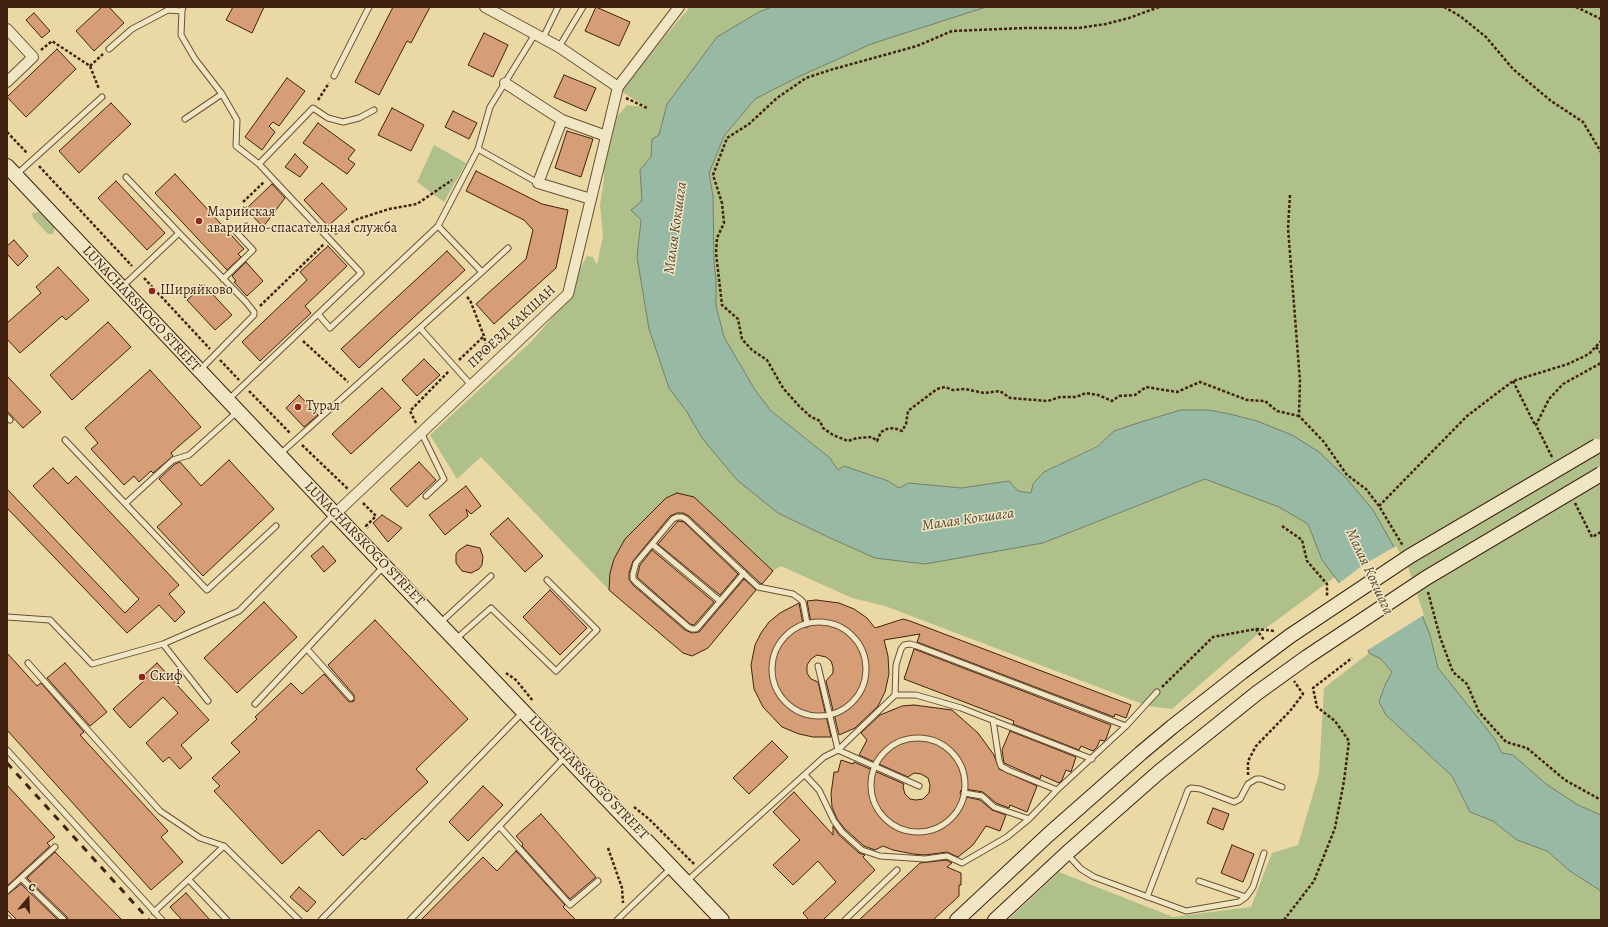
<!DOCTYPE html>
<meta charset="utf-8">
<style>
body{margin:0}
#map{position:relative;width:1608px;height:927px;overflow:hidden;background:#ead8a5;font-family:Alegreya,serif}
canvas{display:block}
.frame{position:absolute;inset:0;border:8px solid #412211;pointer-events:none}
.north{position:absolute;left:8px;top:879px;width:40px;height:40px;-webkit-text-stroke:3px #f1e6c4;paint-order:stroke;rotate:19deg;font-size:11px;font-weight:700;line-height:16px;text-align:center;color:#412211}
.north::after{content:'';display:block;margin:auto;width:14px;height:18px;background:#412211;clip-path:polygon(50% 0,100% 100%,50% 72%,0 100%)}
</style>
<div id="map">
<canvas width="1608" height="927"></canvas>
<div class="frame"></div>
<div class="north">С</div>
</div>
<script>
const ctx = document.querySelector('canvas').getContext('2d');
ctx.lineJoin = 'round';
function fill(path, color) { ctx.fillStyle = color; ctx.fill(path, 'evenodd'); }
const shape = rows => new Path2D(rows.map(r => 'M' + r).join(''));
function stroke(path, color, width, dash) { ctx.strokeStyle = color; ctx.lineWidth = width; ctx.lineCap = dash ? 'butt' : 'round'; ctx.setLineDash(dash || []); ctx.stroke(path); }
function drawText(font, color, halo, rows, align = 'center') {
  ctx.font = font + ' Alegreya,serif'; ctx.lineWidth = 3; ctx.setLineDash([]); ctx.textBaseline = 'middle'; ctx.strokeStyle = halo; ctx.fillStyle = color; for (const [text, x, y, turn = 0] of rows) {
    ctx.save(); ctx.translate(x, y); ctx.rotate((+turn || 0) * Math.PI / 180); ctx.textAlign = isNaN(turn) ? turn : align; if (halo) ctx.strokeText(text, 0, 0); ctx.fillText(text, 0, 0); ctx.restore();
  }
}
fill(shape([
 [690,7,772,7,759,12,717,37,667,104,659,135,652,139,651,157,640,170,642,201,637,257,649,329,669,388,687,412,778,513,828,537,875,558,996,551,1043,543,1205,479,1279,507,1308,524,1322,560,1335,577,1258,634,1172,709,1148,706,885,606,852,598,781,566,773,571,694,497,677,493,666,498,625,539,614,559,610,573,609,590,481,457,457,479,430,435,531,342,575,291,579,270,587,256,593,257,597,265,603,236,600,205,604,179,604,158,612,138,615,119,627,105,646,107,621,91,666,35],
 [986,7,1601,7,1601,815,1578,805,1546,784,1513,755,1502,753,1494,738,1438,668,1430,635,1420,610,1292,435,1257,421,1230,414,1208,410,1181,410,1144,421,1114,431,1098,445,1044,472,1031,493,1018,491,1009,481,961,488,909,483,899,488,888,481,844,466,838,470,830,458,771,411,755,390,724,337,716,306,716,279,714,263,713,196,709,173,724,136,755,99,796,78,871,44],
 [434,145,466,163,444,202,417,182],
 [39,212,55,228,53,234,48,234,33,218,32,213],
 [1369,653,1381,659,1392,672,1385,685,1386,715,1452,776,1470,812,1493,821,1517,840,1547,851,1570,871,1601,891,1601,920,1008,920,1059,872,1173,917,1251,907,1272,853,1298,845,1319,774,1324,688]
]), '#b0c08b');
const water = shape([
 [772,7,986,7,871,44,796,78,755,99,724,136,709,173,713,196,714,263,716,279,716,306,724,337,755,390,771,411,830,458,838,470,844,466,888,481,899,488,909,483,961,488,1009,481,1018,491,1031,493,1033,484,1044,472,1098,446,1114,431,1144,421,1181,410,1208,410,1230,414,1257,421,1292,435,1319,452,1347,479,1373,510,1406,568,1420,610,1430,635,1438,668,1494,738,1502,753,1513,755,1546,784,1578,805,1601,815,1601,891,1570,871,1547,851,1517,840,1493,821,1470,812,1452,776,1386,715,1379,702,1385,685,1392,672,1381,659,1369,653,1346,592,1322,560,1308,524,1279,507,1205,479,1043,543,925,564,875,558,828,537,778,513,737,480,702,438,687,412,669,388,649,329,637,257,641,220,631,210,642,201,640,170,651,157,652,139,659,135,667,104,717,37,759,12,772,7]
]);
fill(water, '#98baa5');
stroke(water, '#757d6a', 1);
fill(shape([
 [1396,546,1408,567,1424,615,1366,651,1344,592,1338,584,1363,565]
]), '#ead8a5');
const building = shape([
 [102,7,109,7,124,23,94,51,76,31,102,7],
 [233,7,264,7,252,33,226,20,233,7],
 [393,7,430,7,411,43,407,41,379,95,355,82,393,7],
 [596,7,630,22,619,46,585,31,596,7],
 [34,13,50,31,42,38,26,20,34,13],
 [484,33,508,45,493,77,468,65,484,33],
 [57,49,76,69,26,117,7,97,57,49],
 [564,75,596,88,586,111,554,97,564,75],
 [287,78,305,91,279,126,273,122,269,126,275,132,262,150,245,137,287,78],
 [111,103,131,124,79,173,59,151,111,103],
 [392,108,424,125,411,151,378,135,392,108],
 [453,111,477,123,469,139,445,127,453,111],
 [318,123,355,150,348,159,355,164,347,174,303,143,318,123],
 [567,131,593,139,581,177,555,168,567,131],
 [295,154,308,167,300,177,285,167,295,154],
 [476,171,542,204,568,210,556,268,494,324,476,304,526,259,533,230,524,220,466,191,476,171],
 [175,174,244,249,238,254,241,257,227,270,155,193,175,174],
 [116,181,165,233,147,250,98,198,116,181],
 [322,183,347,209,328,226,304,200,322,183],
 [272,184,285,198,263,227,246,209,272,184],
 [14,240,28,256,18,266,7,254,7,246,14,240],
 [328,246,347,266,305,306,311,313,260,361,242,342,307,280,300,272,328,246],
 [447,251,465,270,359,368,341,349,447,251],
 [246,262,263,281,247,296,234,282,236,281,232,276,246,262],
 [58,267,89,300,66,320,62,316,20,353,7,339,7,323,41,293,36,287,58,267],
 [204,285,232,315,215,330,187,300,204,285],
 [108,322,131,347,72,400,50,375,108,322],
 [424,359,440,375,417,396,402,380,424,359],
 [150,370,201,427,171,453,173,456,153,473,151,471,139,482,134,476,124,485,91,449,98,443,85,428,150,370],
 [7,376,41,412,23,428,7,411,7,376],
 [382,388,401,408,351,454,332,434,382,388],
 [299,395,318,415,304,427,286,408,299,395],
 [229,460,274,509,203,576,157,527,182,504,159,479,175,464,180,462,201,486,229,460],
 [419,462,436,480,407,507,390,489,419,462],
 [53,468,68,484,76,476,179,585,169,594,185,612,175,622,159,605,127,633,7,508,7,489,125,613,139,599,33,486,53,468],
 [466,486,481,506,471,514,466,509,468,516,445,535,429,515,466,486],
 [677,493,694,497,773,571,762,584,760,583,689,516,683,513,677,513,670,516,633,561,629,573,629,579,633,585,685,630,692,633,699,632,744,579,756,590,708,648,692,656,683,653,609,590,610,573,614,559,625,539,666,498,677,493],
 [382,515,402,528,388,542,373,523,382,515],
 [508,518,543,556,525,572,490,534,508,518],
 [678,521,684,522,738,574,720,595,658,544,678,521],
 [467,545,480,548,483,557,482,565,479,569,471,573,462,571,456,563,456,554,459,550,467,545],
 [323,546,336,561,324,572,311,556,323,546],
 [652,550,714,602,694,625,690,624,637,577,640,565,652,550],
 [550,590,587,628,560,655,523,617,550,590],
 [816,600,839,603,854,609,867,618,875,628,903,619,910,621,1131,705,1126,718,1115,714,1114,717,917,642,920,634,884,640,888,656,889,674,885,692,878,706,855,728,839,735,826,681,833,673,833,667,831,661,826,657,817,655,811,659,807,665,807,673,811,679,818,682,831,737,813,737,799,734,782,727,763,707,754,689,751,665,755,645,761,633,769,622,780,613,799,603,803,624,805,627,808,627,811,623,807,601,816,600],
 [264,602,297,637,237,693,204,658,264,602],
 [375,620,468,719,416,769,428,782,365,840,362,838,343,856,319,830,282,864,214,791,220,786,212,778,240,752,231,743,257,719,255,717,291,683,302,694,324,674,348,701,351,702,354,701,354,695,328,665,375,620],
 [914,649,1111,725,1106,739,1104,741,1100,740,1097,747,1093,751,1081,746,1079,750,1013,724,1014,721,904,679,914,649],
 [7,653,37,686,41,683,84,732,80,735,168,831,161,837,183,862,151,890,7,730,7,653],
 [65,663,107,712,90,726,47,678,65,663],
 [157,663,209,720,181,745,192,758,180,769,169,757,163,762,146,743,178,713,163,697,130,728,113,709,147,678,144,675,157,663],
 [914,705,952,710,978,733,994,755,999,769,1037,786,1027,812,1010,805,1009,808,996,803,983,792,965,789,961,790,960,793,962,796,980,800,992,810,1006,815,1000,831,986,826,973,845,958,857,947,852,925,855,913,854,893,850,883,846,875,850,864,846,845,829,837,819,832,807,831,794,834,772,838,772,841,760,853,764,854,762,904,784,903,787,905,794,910,799,916,800,923,799,929,793,930,785,928,778,921,774,914,773,908,777,859,755,867,740,861,733,880,715,902,706,914,705],
 [1010,731,1076,757,1071,772,1066,770,1062,780,1059,783,1041,775,1040,779,1004,763,1002,750,1010,731],
 [772,741,788,757,749,794,733,778,772,741],
 [7,785,55,837,47,843,50,846,7,886,7,785],
 [483,786,503,805,468,841,449,822,483,786],
 [794,792,833,835,833,826,839,835,859,853,865,855,863,857,875,870,823,920,809,920,803,913,836,882,818,861,793,885,773,865,800,840,773,812,794,792],
 [1213,808,1229,814,1223,830,1207,823,1213,808],
 [541,814,596,877,570,899,522,846,523,844,516,836,541,814],
 [1232,845,1254,854,1243,882,1221,873,1232,845],
 [516,851,565,905,563,907,576,920,421,920,483,857,497,871,516,851],
 [55,852,122,920,68,920,67,917,27,878,55,852],
 [946,860,952,863,947,867,961,873,961,885,959,885,959,896,933,920,859,920,920,863,946,860],
 [21,884,58,920,17,920,7,910,7,895,21,884],
 [299,887,316,902,307,912,290,897,299,887],
 [186,893,210,920,182,920,170,907,186,893]
]);
fill(building, '#d69e76');
stroke(building, '#412211', 1);
const service = shape([
 [183,7,182,11,181,35,195,59,222,94,237,120,236,146,259,164,361,273,229,399],
 [543,38,558,7],
 [559,47,583,7],
 [109,49,132,29,168,10,182,11],
 [334,76,369,7],
 [185,119,222,94],
 [478,149,538,183],
 [259,164,313,108,328,118,343,122,359,118,374,110],
 [17,174,102,97],
 [126,177,179,233],
 [482,272,508,248],
 [223,279,253,250,237,233],
 [122,287,179,233,246,302,254,312,254,315,200,370],
 [318,314,330,328,438,226,478,149,490,107,535,34],
 [420,328,471,385],
 [7,417,10,420],
 [421,432,444,479,426,496],
 [65,440,207,590,276,526],
 [280,454,482,272,438,226],
 [126,503,173,460,189,455,237,412],
 [652,544,720,601],
 [744,573,699,626,696,629,692,629,688,627,636,582,633,579,633,574,636,563,673,519,677,517,682,517,686,519,758,587,793,594,800,599,803,602,807,623],
 [7,617,50,620,92,664,163,644,239,611,334,514],
 '772 669a47 47 0 1 1 94 0a47 47 0 1 1-94 0Z',
 [440,623,491,576],
 [456,639,491,608,556,671,597,630,547,580],
 [163,644,208,701],
 [307,649,351,698],
 [28,663,160,811,200,838,224,846,299,920],
 [818,666,838,750],
 [895,695,916,695,961,708,1092,759],
 [255,704,384,566],
 [993,720,999,760,1001,766,1008,770,1057,790],
 '871 785a47 47 0 1 1 94 0a47 47 0 1 1-94 0Z',
 [7,750,162,920],
 [838,750,919,786],
 [805,775,819,790,834,821,842,832,862,850,880,856,925,859,947,856,962,863,1007,837,1029,819,1057,790,1126,726,1157,692],
 [964,793,982,796,994,807,1029,819],
 [499,826,570,905,598,881],
 [1067,854,1081,869,1094,877,1186,911,1239,902,1246,897,1253,887,1264,853],
 [21,878,55,847],
 [189,880,227,920],
 [687,881,824,757,838,750,895,695,896,665,901,649,904,645,910,644,917,646,1126,726],
 [1199,881,1246,897],
 [7,891,21,878,64,920],
 [1147,897,1188,790,1191,788,1200,789,1234,802,1240,799,1248,784,1256,779,1261,779,1282,787],
 [154,912,224,846],
 [7,918,9,920],
 [321,920,523,712],
 [410,920,565,757],
 [617,920,671,868],
 [845,920,897,870]
]);
const minor = shape([
 [485,7,559,47,618,87],
 [7,29,33,57,7,82],
 [505,83,562,120,606,136],
 [562,120,538,183,591,199],
 [335,514,568,294,618,87,679,7]
]);
const secondary = shape([
 [7,166,335,514,722,920],
 [957,920,1048,835,1141,753,1172,727,1242,672],
 [995,920,1067,853,1159,772,1257,693]
]);
stroke(service, '#6b5036', 7);
stroke(minor, '#6b5036', 12);
stroke(secondary, '#412211', 16);
stroke(shape([
 [1159,7,1129,18,1106,24,1079,28,1026,28,952,31,917,46,830,70,806,78,777,98,749,124,727,138,713,175,722,203,724,223,717,238,716,253,722,305,738,319,742,339,752,350,767,360,783,388,799,406,811,417,820,421,823,428,833,435,848,441,857,438,872,437,877,441,881,432,887,429,894,428,902,431,906,424,908,411,937,389,945,387,953,390,965,389,984,393,1000,391,1010,398,1048,401,1060,397,1076,397,1086,393,1098,395,1112,401,1119,396,1135,395,1146,387,1177,392,1200,382,1247,400,1265,401,1277,411,1299,416],
 [1444,7,1460,16,1486,37,1513,69,1551,101,1583,122,1601,152],
 [1576,7,1601,19],
 [41,50,52,41,90,66,99,89],
 [90,66,103,54],
 [626,98,647,108],
 [318,100,329,83],
 [7,132,27,153],
 [39,166,132,266],
 [1290,195,1288,228,1300,381,1299,416,1324,442,1347,475,1366,489,1379,506,1403,546],
 [243,202,264,182],
 [335,234,355,220,389,209,417,204,452,180],
 [144,278,210,349],
 [467,297,470,300,484,336,488,355],
 [260,306,324,244],
 [303,341,348,382],
 [1596,347,1601,353],
 [220,360,239,380],
 [459,360,484,336],
 [1513,381,1535,425],
 [249,391,290,433],
 [416,423,410,411,449,371],
 [302,445,348,489],
 [1552,457,1536,425,1549,399,1563,384,1601,363],
 [363,503,376,516,366,526,368,528],
 [1575,503,1592,537,1601,532],
 [1379,506,1467,416,1513,381,1568,364,1589,354,1601,341],
 [1282,526,1302,540,1307,561,1327,584,1327,597],
 [1428,592,1440,637,1453,672,1467,684,1479,712,1506,742,1527,748,1565,780,1601,800],
 [1256,629,1275,631],
 [506,673,516,680,533,701],
 [1162,687,1213,637,1256,629,1264,640],
 [1248,775,1248,761,1256,746,1290,711,1303,694,1294,681],
 [634,807,649,819,694,864],
 [608,848,622,888,623,903],
 [1284,920,1314,881,1335,828,1344,781,1349,741,1335,721,1317,707,1313,688,1352,658]
]), '#412211', 2.5, [3, 2]);
stroke(service, '#f1e6c4', 5);
stroke(minor, '#f1e6c4', 10);
stroke(secondary, '#f1e6c4', 14);
stroke(shape([
 [7,763,149,920]
]), '#412211', 3, [7, 7]);
const secondaryBridge = shape([
 [1242,672,1290,636,1410,556,1597,446],
 [1257,693,1307,657,1426,578,1601,474]
]);
stroke(secondaryBridge, '#412211', 16, []);
stroke(secondaryBridge, '#f1e6c4', 14);
for (const [x, y, r, color] of [
 [199,221,4,"#8f2418"],
 [152,291,4,"#8f2418"],
 [298,407,4,"#8f2418"],
 [142,677,4,"#8f2418"]
]) { const dot = new Path2D(); dot.arc(x, y, r, 0, 2 * Math.PI); ctx.fillStyle = color; ctx.fill(dot); stroke(dot, '#f1e6c4', 1.5); }
drawText('14px', '#412211', '#f1e6c4', [
 ["Марийская",207,213],
 ["аварийно-спасательная служба",207,229],
 ["Ширяйково",160,291],
 ["Турал",306,407],
 ["Скиф",150,677]
], 'left');
drawText('14px', '#412211', '#f1e6c4', [
 ["LUNACHARSKOGO STREET",141,309,47],
 ["ПРОЕЗД КАКШАН",512,327,-43],
 ["LUNACHARSKOGO STREET",364,544,46],
 ["LUNACHARSKOGO STREET",588,778,46]
]);
drawText('italic 15px', '#574836', '#f1e6c4', [
 ["Малая Кокшага",676,228,-82],
 ["Малая Кокшага",968,520,-8],
 ["Малая Кокшага",1369,572,65]
]);
</script>
